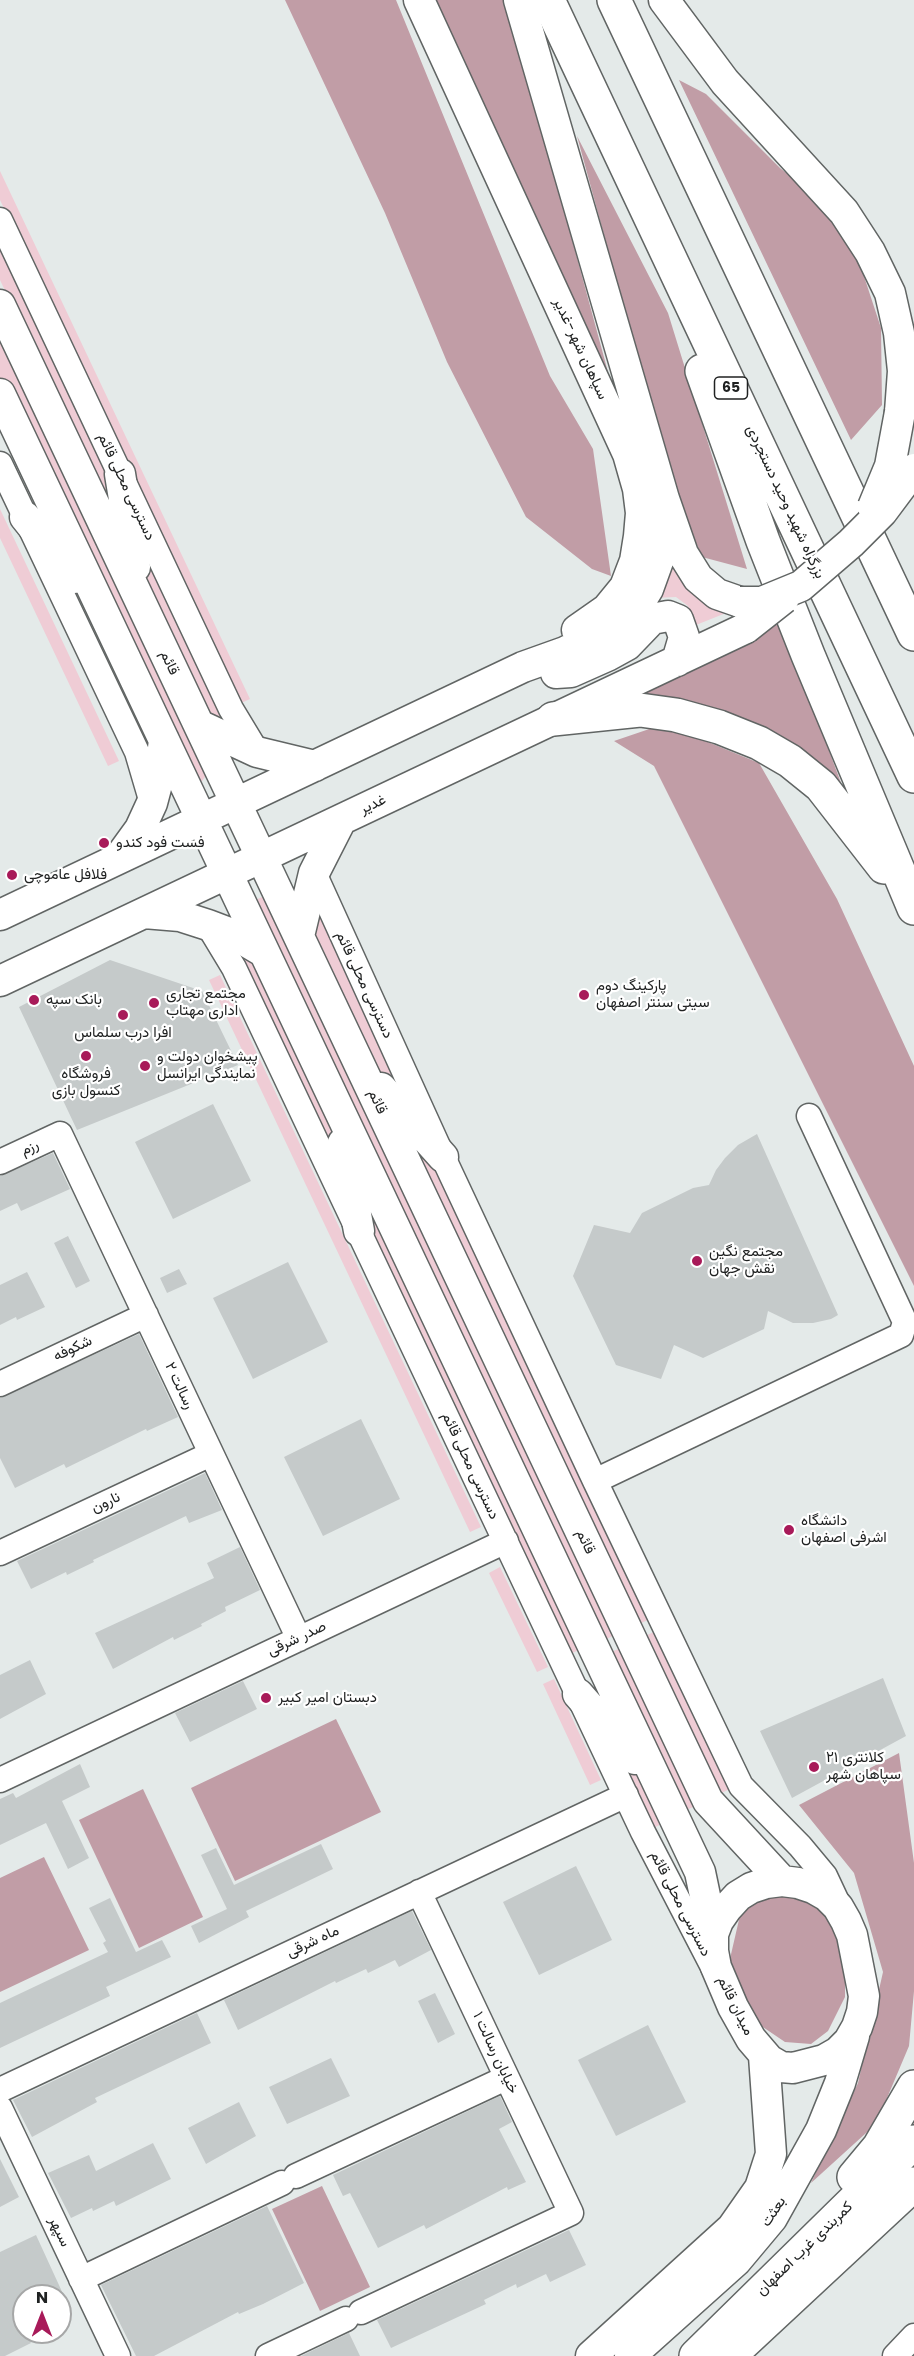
<!DOCTYPE html>
<meta charset="utf-8">
<style>
body{margin:0}
#map{position:relative;width:914px;height:2356px;overflow:hidden;background:#e4eae9;font-family:Poppins,sans-serif}
canvas{display:block}
.north{position:absolute;left:12px;top:2284px;width:60px;height:60px;box-sizing:border-box;background:#fff;border:2px solid #a6a7a7;border-radius:50%;rotate:0deg;font-size:16px;font-weight:700;line-height:24px;text-align:center;color:#202222}
.north::after{content:'';display:block;margin:auto;width:21px;height:27px;background:#a81a59;clip-path:polygon(50% 0,100% 100%,50% 72%,0 100%)}
</style>
<div id="map">
<canvas width="914" height="2356"></canvas>
<div class="north">N</div>
</div>
<script>
const ctx = document.querySelector('canvas').getContext('2d');
ctx.lineJoin = 'round';
function fill(path, color) { ctx.fillStyle = color; ctx.fill(path, 'evenodd'); }
const shape = rows => new Path2D(rows.map(r => 'M' + r).join(''));
function stroke(path, color, width, dash) { ctx.strokeStyle = color; ctx.lineWidth = width; ctx.lineCap = dash ? 'butt' : 'round'; ctx.setLineDash(dash || []); ctx.stroke(path); }
function drawText(font, color, halo, rows, align = 'center') {
  ctx.font = font + ' Poppins,Vazirmatn,sans-serif'; ctx.lineWidth = 4.5; ctx.setLineDash([]); ctx.textBaseline = 'middle'; ctx.strokeStyle = halo; ctx.fillStyle = color; for (const [text, x, y, turn = 0] of rows) {
    ctx.save(); ctx.translate(x, y); ctx.rotate((+turn || 0) * Math.PI / 180); ctx.textAlign = isNaN(turn) ? turn : align; if (halo) ctx.strokeText(text, 0, 0); ctx.fillText(text, 0, 0); ctx.restore();
  }
}
fill(shape([
 [0,171,250,699,239,704,0,200],
 [0,241,113,479,118,529,0,280],
 [0,330,208,773,202,781,197,782,188,776,0,378],
 [0,509,119,761,108,766,0,538],
 [145,547,232,731,209,720,147,590],
 [668,552,677,573,698,595,736,609,696,625,688,606,676,597,654,598],
 [262,897,267,899,617,1634,598,1643,253,901],
 [315,906,404,1095,372,1065,308,931],
 [231,944,255,956,331,1116,334,1160],
 [220,975,481,1527,470,1532,209,980],
 [399,1123,435,1160,652,1618,637,1625],
 [359,1173,584,1647,569,1655,365,1223],
 [500,1567,548,1667,537,1672,489,1573],
 [658,1630,732,1788,717,1795,643,1637],
 [623,1647,698,1805,679,1813,604,1655],
 [554,1679,601,1780,590,1785,543,1684],
 [617,1756,649,1786,666,1822,651,1829]
]), '#efccd5');
fill(shape([
 [285,0,396,0,550,376,593,449,611,576,592,569,526,517,447,362,385,213],
 [431,0,504,0,512,18,618,409],
 [679,80,706,94,780,168,822,202,857,255,881,328,882,405,851,440],
 [577,136,668,313,747,569,702,557,673,488],
 [781,622,847,799,638,693],
 [664,724,759,763,837,899,914,1066,914,1286,654,766,614,741],
 [336,1719,381,1812,235,1881,191,1788],
 [899,1753,914,1863,914,1991,909,2046,876,2124,811,2183,858,2083,883,1972,854,1873,799,1805],
 [143,1789,203,1917,139,1948,79,1820],
 [44,1857,89,1950,0,1992,0,1878],
 [770,1889,801,1891,826,1915,845,1949,845,1997,828,2031,811,2044,785,2042,748,2017,729,1963,741,1911],
 [322,2186,370,2287,320,2311,272,2209]
]), '#c19da6');
fill(shape([
 [110,960,202,991,238,1065,77,1130,19,1007],
 [213,1104,251,1181,173,1219,135,1142],
 [757,1134,838,1315,831,1319,813,1323,793,1323,768,1311,764,1329,703,1358,674,1345,661,1379,616,1365,573,1276,594,1225,630,1233,642,1213,693,1188,709,1185,716,1170,725,1158,738,1145],
 [53,1153,70,1189,21,1211,17,1203,0,1211,0,1176],
 [68,1236,90,1281,76,1288,54,1243],
 [288,1262,328,1342,253,1379,213,1298],
 [179,1269,187,1284,167,1293,160,1278],
 [27,1272,45,1307,17,1320,16,1317,0,1325,0,1285],
 [139,1334,178,1417,147,1431,146,1429,66,1468,64,1464,15,1488,0,1458,0,1398],
 [361,1419,400,1499,323,1536,284,1457],
 [205,1473,222,1510,189,1523,186,1516,93,1560,94,1562,67,1575,66,1572,31,1589,17,1561],
 [240,1547,260,1590,225,1607,226,1611,201,1624,202,1626,174,1640,173,1637,113,1669,95,1633,214,1578,207,1563],
 [30,1660,46,1694,0,1719,0,1675],
 [883,1678,906,1736,792,1798,760,1731],
 [243,1681,257,1709,190,1742,175,1713],
 [80,1764,90,1787,62,1801,89,1858,68,1869,46,1823,0,1845,0,1799,13,1793,16,1798],
 [321,1844,333,1869,246,1911,249,1917,199,1943,191,1926,227,1909,201,1855,216,1848,234,1885],
 [576,1866,612,1940,539,1975,503,1902],
 [110,1898,136,1952,162,1940,171,1957,106,1987,110,1996,0,2048,0,2003,108,1952,103,1943,106,1941,89,1908],
 [412,1911,431,1950,399,1967,395,1960,368,1973,366,1969,336,1983,335,1981,238,2030,224,2000],
 [435,1993,455,2034,438,2043,418,2001],
 [197,2013,211,2043,95,2098,97,2102,32,2137,13,2100],
 [648,2025,686,2102,616,2136,578,2060],
 [331,2058,350,2096,287,2124,269,2087],
 [500,2096,512,2122,499,2129,526,2182,508,2190,507,2187,426,2229,424,2225,378,2248,350,2193,343,2196,333,2175],
 [239,2102,256,2136,206,2164,188,2128],
 [153,2143,171,2179,116,2206,114,2201,93,2211,92,2208,71,2218,48,2173,89,2155,96,2171],
 [0,2159,19,2197,0,2207],
 [267,2206,304,2283,263,2304,239,2314,238,2312,154,2356,136,2356,101,2285],
 [569,2230,586,2265,550,2282,546,2274,517,2288,516,2284,484,2300,486,2304,391,2348,377,2320],
 [36,2235,64,2296,24,2296,24,2332,31,2343,5,2356,0,2356,0,2252],
 [349,2333,360,2356,301,2356]
]), '#c5caca');
const minor = shape([
 [0,220,231,709,257,752],
 [0,464,137,752,152,803],
 [314,873,443,1157,595,1481,741,1786,800,1846,825,1876,840,1908],
 [208,925,234,968,643,1832,713,1967],
 [0,1162,60,1134,299,1639],
 [0,1384,146,1315],
 [595,1481,901,1335,905,1322,809,1116],
 [0,1553,211,1454],
 [0,1780,506,1541],
 [0,2090,626,1795],
 [0,2108,118,2356],
 [296,2176,506,2078],
 [81,2279,282,2183],
 [361,2312,571,2213,419,1892],
 [268,2356,346,2319],
 [895,2356,914,2336]
]);
const major = shape([
 [419,0,628,454,638,489,641,513,639,536,635,561,625,587,607,609,577,630],
 [519,0,664,499,683,554,698,578,717,594,740,602],
 [664,0,725,82,844,212,870,252,890,293,899,333,903,371,900,412],
 [0,305,708,1801,782,1881],
 [0,394,700,1872,713,1934],
 [120,474,135,567],
 [25,517,74,578],
 [556,673,571,672,607,656,627,645,652,619,668,616,678,620,684,637,677,661],
 [199,725,257,752,315,766],
 [119,858,140,829,152,803,160,773,164,740],
 [144,913,180,916,208,925,237,936,264,952],
 [0,915,523,667,565,652,623,623,637,607,648,589,661,553,664,499],
 [299,936,314,873,341,820],
 [0,981,746,628],
 [381,1088,443,1157],
 [343,1143,359,1231],
 [578,1694,635,1759],
 [782,1881,798,1883,813,1888,827,1896,838,1907,846,1921,852,1935,864,1996,862,2012,857,2027,849,2041,838,2052,824,2060,793,2068,781,2067,769,2060,751,2039,733,2007,716,1967,713,1951,713,1934,718,1921,727,1908,738,1896,751,1888,766,1883,782,1881],
 [591,2356,732,2228,760,2188,771,2154,764,2056],
 [630,2356,736,2261,772,2218,821,2130,840,2083,854,2036]
]);
const highway = shape([
 [548,0,914,776],
 [614,0,914,634],
 [702,371,763,541,808,655,914,908],
 [553,719,640,710,676,715,719,727,759,743,790,761,821,786,884,867],
 [854,2177,879,2147,914,2087],
 [696,2356,914,2142],
 [729,2356,914,2184]
]);
stroke(minor, '#616564', 27);
stroke(major, '#616564', 33);
stroke(highway, '#616564', 36);
stroke(minor, '#fff', 24);
stroke(major, '#fff', 30);
stroke(highway, '#fff', 33);
const majorBridge = shape([
 [873,507,890,466,900,412],
 [740,602,762,602,801,586,851,543,882,512,914,469],
 [746,628,784,598]
]);
stroke(majorBridge, '#616564', 33, []);
stroke(majorBridge, '#fff', 30);
for (const [x, y, r, color] of [
 [104,843,6,"#a81a59"],
 [12,875,6,"#a81a59"],
 [584,995,6,"#a81a59"],
 [34,1000,6,"#a81a59"],
 [154,1003,6,"#a81a59"],
 [123,1015,6,"#a81a59"],
 [86,1056,6,"#a81a59"],
 [145,1066,6,"#a81a59"],
 [697,1261,6,"#a81a59"],
 [789,1530,6,"#a81a59"],
 [266,1698,6,"#a81a59"],
 [814,1767,6,"#a81a59"]
]) { const dot = new Path2D(); dot.arc(x, y, r, 0, 2 * Math.PI); ctx.fillStyle = color; ctx.fill(dot); stroke(dot, '#fff', 2); }
for (const [x, y, w] of [
 [731,388,33]
]) { const box = new Path2D(); box.roundRect(x - w / 2, y - 11, w, 22, 4.5); ctx.fillStyle = '#fff'; ctx.fill(box); stroke(box, '#202222', 1.5); }
drawText('bold 14px', '#202222', null, [
 ["65",731,388]
]);
drawText('15px', '#202222', '#fff', [
 ["سپاهان شهر-غدیر",580,349,65],
 ["دسترسی محلی قائم",126,487,65],
 ["بزرگراه شهید وحید دستجردی",785,502,65],
 ["قائم",169,663,65],
 ["غدیر",373,805,-25],
 ["دسترسی محلی قائم",364,985,65],
 ["قائم",377,1102,65],
 ["رزم",30,1148,-25],
 ["شکوفه",73,1349,-25],
 ["رسالت ۲",179,1386,65],
 ["دسترسی محلی قائم",470,1466,65],
 ["نارون",106,1503,-25],
 ["قائم",585,1542,65],
 ["صدر شرقی",297,1639,-25],
 ["دسترسی محلی قائم",680,1904,63],
 ["ماه شرقی",313,1942,-25],
 ["میدان قائم",735,2006,64],
 ["خیابان رسالت ۱",495,2053,65],
 ["بعثت",774,2212,-57],
 ["سپهر",59,2232,65],
 ["کمربندی غرب اصفهان",805,2249,-44]
]);
drawText('15px', '#202222', '#fff', [
 ["فست فود کندو",116,843],
 ["فلافل عاموچی",24,875],
 ["پارکینگ دوم",596,986],
 ["سیتی سنتر اصفهان",596,1003],
 ["مجتمع تجاری",166,994],
 ["اداری مهتاب",166,1011],
 ["بانک سپه",46,1000],
 ["افرا درب سلماس",123,1033,"center"],
 ["پیشخوان دولت و",157,1057],
 ["نمایندگی ایرانسل",157,1074],
 ["فروشگاه",86,1074,"center"],
 ["کنسول بازی",86,1091,"center"],
 ["مجتمع نگین",709,1252],
 ["نقش جهان",709,1269],
 ["دانشگاه",801,1521],
 ["اشرفی اصفهان",801,1538],
 ["دبستان امیر کبیر",278,1698],
 ["کلانتری ۲۱",826,1758],
 ["سپاهان شهر",826,1775]
], 'left');
</script>
